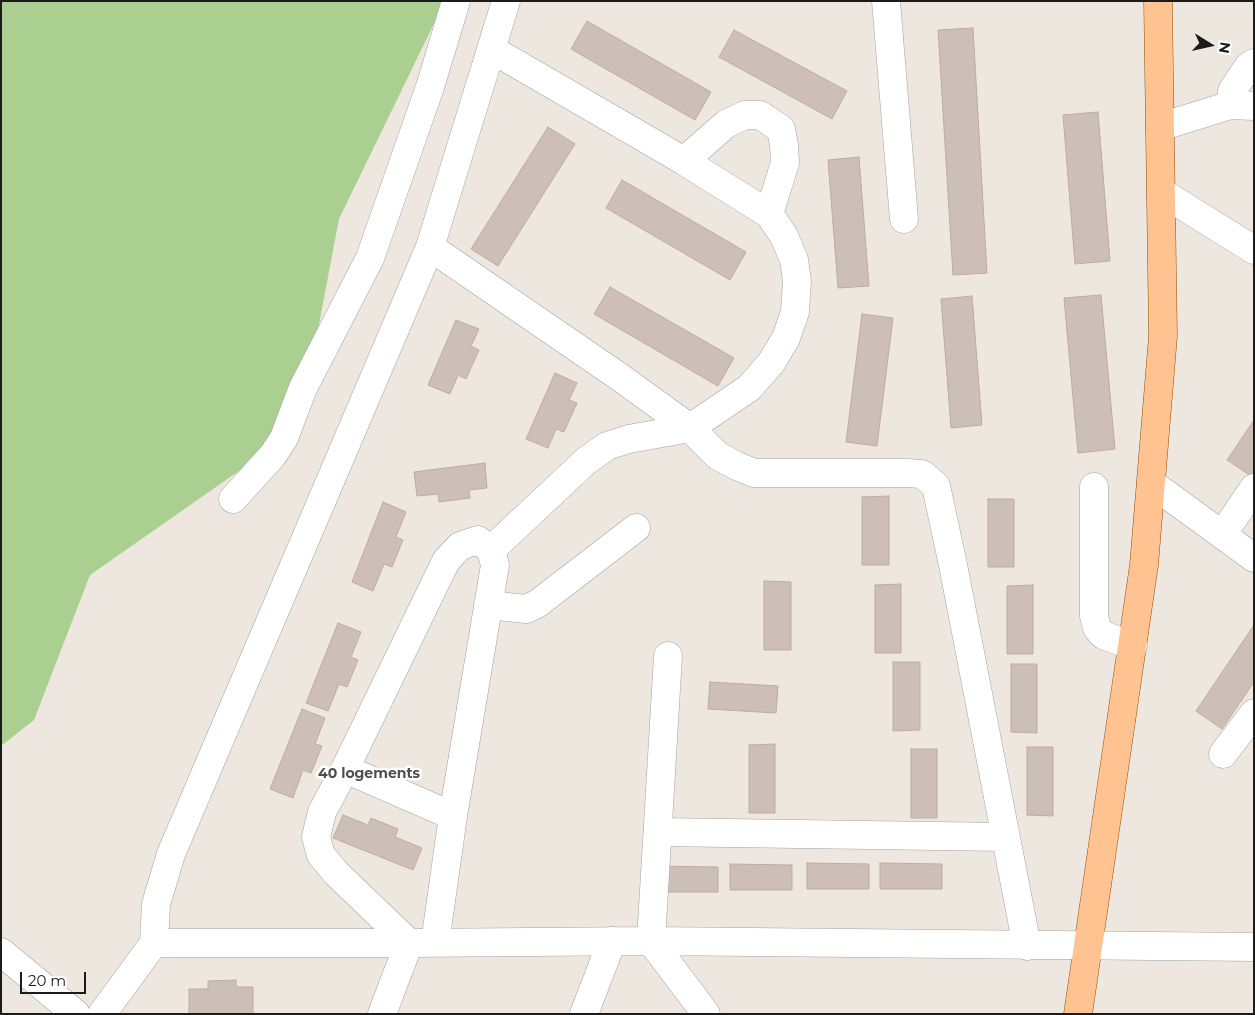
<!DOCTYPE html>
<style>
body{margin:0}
#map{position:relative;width:1255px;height:1015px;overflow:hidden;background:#ede7df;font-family:Montserrat,sans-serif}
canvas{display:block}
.frame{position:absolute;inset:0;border:2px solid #1b1b1b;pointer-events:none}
.north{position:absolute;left:1185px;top:20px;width:50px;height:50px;-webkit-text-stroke:4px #fff;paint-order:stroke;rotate:100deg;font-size:14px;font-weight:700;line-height:20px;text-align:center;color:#1b1b1b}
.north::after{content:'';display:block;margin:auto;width:18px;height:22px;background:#1b1b1b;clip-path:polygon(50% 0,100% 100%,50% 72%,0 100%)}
.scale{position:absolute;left:20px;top:972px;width:66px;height:22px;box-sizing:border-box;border:2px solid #1b1b1b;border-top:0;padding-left:6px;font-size:15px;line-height:18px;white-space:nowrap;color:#1b1b1b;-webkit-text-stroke:4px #fff;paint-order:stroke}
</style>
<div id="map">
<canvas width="1255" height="1015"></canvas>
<div class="frame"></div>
<div class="north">N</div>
<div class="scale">20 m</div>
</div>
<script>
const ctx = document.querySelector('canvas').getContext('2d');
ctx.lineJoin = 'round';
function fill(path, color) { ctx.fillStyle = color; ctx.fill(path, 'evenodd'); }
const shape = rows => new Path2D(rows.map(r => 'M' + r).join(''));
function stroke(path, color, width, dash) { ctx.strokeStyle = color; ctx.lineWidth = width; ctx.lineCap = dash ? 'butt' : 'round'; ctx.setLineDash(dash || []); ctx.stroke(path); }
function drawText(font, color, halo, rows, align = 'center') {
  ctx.font = font + ' Montserrat,sans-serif'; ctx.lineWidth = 5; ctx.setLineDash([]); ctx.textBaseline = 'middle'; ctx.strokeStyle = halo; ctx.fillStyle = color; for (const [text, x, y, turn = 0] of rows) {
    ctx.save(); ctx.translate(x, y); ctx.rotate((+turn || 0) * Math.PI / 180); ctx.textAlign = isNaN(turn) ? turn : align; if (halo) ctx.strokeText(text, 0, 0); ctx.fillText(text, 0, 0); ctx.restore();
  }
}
fill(shape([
 [1,1,445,1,339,219,299,429,90,575,34,720,1,746]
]), '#abcf91');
const building = shape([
 [587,21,711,92,695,120,571,49,587,21],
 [973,28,987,273,953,275,938,30,973,28],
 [734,30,847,91,832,119,719,57,734,30],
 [1098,112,1110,261,1075,264,1063,115,1098,112],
 [548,127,575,144,498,266,471,249,548,127],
 [859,157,869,286,838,288,828,160,859,157],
 [622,180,746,252,730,280,606,208,622,180],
 [610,287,734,358,718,386,594,314,610,287],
 [1101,295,1115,449,1078,453,1064,298,1101,295],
 [972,296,982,425,951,428,941,299,972,296],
 [862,314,893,318,877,446,846,442,862,314],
 [456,320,479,329,471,346,479,350,466,379,458,375,450,394,428,385,456,320],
 [555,373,577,383,569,400,577,403,564,432,556,429,548,448,526,439,555,373],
 [1254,420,1254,478,1227,460,1254,420],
 [485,463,487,488,469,490,470,498,439,502,438,494,417,496,414,472,485,463],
 [889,496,889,565,862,565,862,497,889,496],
 [988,499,1014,499,1014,567,988,567,988,499],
 [383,502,406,512,396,537,403,540,392,567,384,564,373,591,352,582,383,502],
 [764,581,791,582,791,650,764,650,764,581],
 [901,584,901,653,875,653,875,585,901,584],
 [1033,585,1033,654,1007,654,1007,586,1033,585],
 [338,623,361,632,351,657,358,660,347,687,339,684,328,711,306,703,338,623],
 [1254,625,1254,682,1222,729,1196,711,1254,625],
 [893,662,920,662,920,730,893,731,893,662],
 [1011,664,1037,664,1037,733,1011,732,1011,664],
 [710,682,778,686,776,713,708,709,710,682],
 [302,709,325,718,315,744,322,746,311,773,303,770,293,798,270,789,302,709],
 [775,744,775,813,749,813,749,745,775,744],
 [1027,747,1053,747,1053,816,1027,815,1027,747],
 [911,749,937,749,937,818,911,818,911,749],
 [343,815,368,825,371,818,398,829,395,837,422,848,413,870,333,838,343,815],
 [807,863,869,864,869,889,807,889,807,863],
 [880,863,942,864,942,889,880,889,880,863],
 [730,864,792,865,792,890,730,890,730,864],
 [657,866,718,867,718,892,656,892,657,866],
 [236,980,236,987,253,987,253,1014,189,1014,189,989,208,989,208,981,236,980]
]);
fill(building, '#cdbfb8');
stroke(building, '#bfaba1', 1);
const minor = shape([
 [886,1,904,219],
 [491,49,684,161,769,214,784,236,794,260,797,281,795,312,786,338,771,363,749,388,690,428,629,439,607,446,586,461,491,550],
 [1231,105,1232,91,1248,67,1254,63],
 [1160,127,1231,105,1254,106],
 [684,161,726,124,745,115,760,115,781,129,784,145,785,163,769,214],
 [1161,192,1254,250],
 [430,247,621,378,690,428,718,456,737,466,754,473,907,473,922,474,936,486,953,565,1027,946],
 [1151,483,1254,558],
 [1094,487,1094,616,1097,628,1103,635,1133,646],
 [233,499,273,455,284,438,303,388,370,258,430,87,456,1],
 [1222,535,1254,488],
 [488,605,526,609,537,604,636,528],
 [668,656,651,941,706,1014],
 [1223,754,1254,713],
 [345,769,453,816],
 [658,832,1006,837],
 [154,943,156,904,171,854,430,247,506,1],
 [409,943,337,874,321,855,316,837,322,812,345,769,446,561,460,546,478,540,491,550,495,565,453,816,435,943],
 [1,952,76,1014],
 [102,1014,154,943,409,943,651,941,1254,947],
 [382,1014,409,943],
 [584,1014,612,941]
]);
const major = shape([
 [1078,1014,1144,565,1163,336,1158,1]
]);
stroke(minor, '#a2a2a2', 29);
stroke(major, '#915000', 29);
stroke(minor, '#fff', 28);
stroke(major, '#ffc392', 28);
drawText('bold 14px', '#4e4e4e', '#fff', [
 ["40 logements",369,774]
]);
</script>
